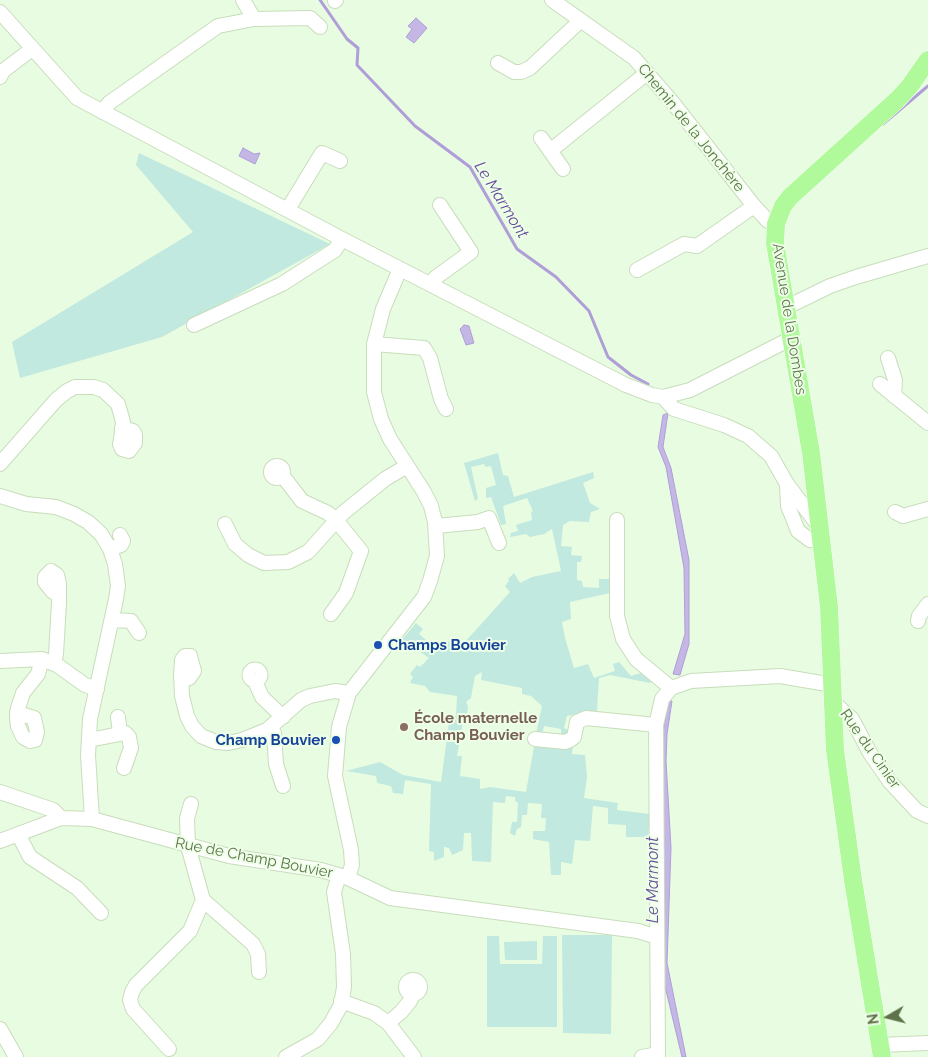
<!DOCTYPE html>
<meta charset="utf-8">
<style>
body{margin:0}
#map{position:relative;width:928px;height:1057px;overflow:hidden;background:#e8fce2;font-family:Raleway,sans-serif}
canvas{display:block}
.north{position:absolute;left:863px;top:992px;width:50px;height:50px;-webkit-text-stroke:4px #eeffe8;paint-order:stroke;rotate:262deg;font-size:14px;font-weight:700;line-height:20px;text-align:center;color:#5e7349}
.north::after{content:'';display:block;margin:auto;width:18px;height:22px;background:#5e7349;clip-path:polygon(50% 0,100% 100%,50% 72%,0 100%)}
</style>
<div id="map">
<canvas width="928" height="1057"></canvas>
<div class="north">N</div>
</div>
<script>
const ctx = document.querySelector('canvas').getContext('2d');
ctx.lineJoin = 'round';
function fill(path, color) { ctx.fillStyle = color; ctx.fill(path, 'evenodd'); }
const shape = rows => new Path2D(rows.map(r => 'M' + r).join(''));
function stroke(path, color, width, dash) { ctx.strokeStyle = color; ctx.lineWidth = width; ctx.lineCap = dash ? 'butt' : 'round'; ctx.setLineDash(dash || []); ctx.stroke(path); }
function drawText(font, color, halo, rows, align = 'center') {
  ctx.font = font + ' Raleway,sans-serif'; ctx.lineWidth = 4; ctx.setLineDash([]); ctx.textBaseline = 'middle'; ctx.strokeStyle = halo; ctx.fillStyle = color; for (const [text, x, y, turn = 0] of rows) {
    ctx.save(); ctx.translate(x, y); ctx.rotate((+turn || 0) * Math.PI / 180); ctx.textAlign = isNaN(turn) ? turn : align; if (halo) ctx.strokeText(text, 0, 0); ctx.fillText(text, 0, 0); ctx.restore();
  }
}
fill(shape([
 [139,153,330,244,162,337,20,378,12,342,193,232,136,165],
 [498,453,503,475,508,476,514,497,593,472,594,478,583,483,590,503,600,509,591,512,589,522,570,521,563,525,561,546,572,547,571,555,582,556,581,562,577,562,577,580,582,581,583,587,599,588,599,579,610,579,610,593,570,602,571,619,562,622,565,638,574,668,588,664,594,678,615,671,613,664,619,662,631,676,641,673,651,680,650,683,610,675,599,678,597,711,567,716,564,728,571,732,561,737,561,729,544,726,542,735,536,734,542,706,531,696,522,694,522,688,481,680,482,672,475,676,471,698,466,702,468,706,467,717,464,717,457,756,462,756,460,776,480,779,480,789,490,787,526,792,534,747,540,744,573,745,572,754,585,755,587,777,584,798,618,803,617,810,650,814,648,837,626,837,626,825,608,824,608,808,593,806,590,841,575,840,572,864,561,862,561,875,551,875,549,842,533,839,533,831,545,831,546,818,541,818,542,804,528,803,527,815,522,815,521,827,517,829,515,836,510,833,512,822,517,822,518,803,515,801,515,797,506,796,505,803,493,802,491,862,472,861,471,833,464,833,463,850,452,855,449,848,444,847,444,857,434,861,434,852,429,851,431,784,405,780,403,794,393,793,391,786,377,783,376,776,346,771,380,762,403,775,441,782,450,715,456,716,457,696,430,692,425,686,410,683,413,677,410,674,417,665,420,667,429,658,410,645,400,642,416,623,423,629,419,634,437,649,445,642,451,641,456,645,459,641,464,643,510,592,505,586,509,581,508,579,514,573,520,583,532,577,561,571,552,529,544,534,530,537,526,534,510,537,511,533,518,531,516,525,532,520,531,512,533,511,527,498,503,506,506,524,501,525,491,497,486,498,486,488,496,485,491,466,486,467,484,464,471,467,478,499,475,501,464,463],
 [562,935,612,935,611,1034,563,1033],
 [487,936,499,936,500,964,542,964,543,936,557,936,557,1027,487,1027],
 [537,941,537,960,505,960,504,942]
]), '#c1e9df');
const water = shape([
 [416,18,427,28,414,43,406,37,412,29,408,26,416,18],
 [243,148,254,154,260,153,255,164,239,156,243,148],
 [464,325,469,326,474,343,466,345,460,329,464,325],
 [668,413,663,447,671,468,689,560,689,644,680,675,673,674,685,634,684,568,666,467,658,447,663,415,668,413],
 [668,701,672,701,667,734,666,761,671,848,667,963,686,1057,682,1057,663,978,663,731,668,701]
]);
fill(water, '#c5b7e5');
stroke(water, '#af9ed7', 1);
stroke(shape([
 [320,0,347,39,358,48,357,65,415,126,470,167,517,249,556,277,589,311,608,357,631,375,648,384],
 [883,124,928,86]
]), '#af9ed7', 3);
const minor = shape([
 [243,0,254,19],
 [552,0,634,58,673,103,754,206,768,221,776,224],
 [335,1,336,0],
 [0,12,77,98,342,239,626,385,652,395,663,397,674,409,724,425,748,436,771,456,787,484,821,529],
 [498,63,514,72,521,72,530,68,580,21],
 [0,77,3,71,32,49],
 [102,112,109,103,218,26,254,19,310,18,320,27],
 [541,138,563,169],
 [550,151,647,73],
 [288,209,322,153,340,161],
 [637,270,684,244,697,246,754,206],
 [432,284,435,278,471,252,440,205],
 [787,307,830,286,856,277,928,256],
 [194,325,282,284,335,250,342,239],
 [374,344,424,348,430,358,441,399,446,409],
 [888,358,895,380,894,396],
 [880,384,928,423],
 [663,397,690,390,792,338],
 [0,464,56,400,67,391,75,387,94,387,103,390,118,404,123,422,121,439,120,444,122,449,129,451,135,443,135,435,133,431,122,428],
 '271 472a6 6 0 1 1 12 0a6 6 0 1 1-12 0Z',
 [282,475,302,501,328,513,336,520,361,551,346,593,331,614],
 [787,484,788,506,798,531,810,540,823,541],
 [0,496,26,504,56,507,74,514,88,522,101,534,110,549,115,564,118,586,116,599,90,719,88,755,92,819],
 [895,512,903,516,928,509],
 [617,520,617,616,623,639,636,659,671,688],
 [225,524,235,544,248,555,264,563,288,562,308,552,343,513,385,479,407,466],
 [436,526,478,522,489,518,499,543],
 [110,549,121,545,123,541,120,535],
 [112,620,131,621,139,633],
 [918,621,919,616,928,604],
 [0,661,42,659,57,665,85,685,97,689],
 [54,664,56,654,59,603,59,584,57,575,51,571,45,577,45,582,53,592,59,594],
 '249.5 675a5.5 5.5 0 1 1 11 0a5.5 5.5 0 1 1-11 0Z',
 [182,680,189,678,194,671,190,656,185,656,182,660,181,675,182,696,187,716,192,726,201,736,216,742,228,743,242,740,267,730,301,700,310,696,335,691,349,693],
 [255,681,262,697,283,717],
 [833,702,852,719,870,753,890,782,917,811,928,816],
 [17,713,34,718,37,732,35,740,30,741,23,737,18,726,17,719,17,713,18,708,23,693,38,674,42,659],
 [118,717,120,733],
 [271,727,274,733,276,764,283,786],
 [535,739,565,742,570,740,574,737,577,722,586,718,656,725],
 [89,740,125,733,129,737,131,748,124,768],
 [0,792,53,810,61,818],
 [191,804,187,818,188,846,203,900,253,944,258,954,259,972],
 [18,834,30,857,77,888,101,913],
 [0,841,61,818,92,819,229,856,321,870,348,878,390,898,638,931,657,937],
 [348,878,352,865,351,850,335,776,339,727,349,693,424,597,430,581,437,556,435,522,431,506,424,492,390,439,381,419,374,392,374,344,383,309,400,269],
 '406 987a7 7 0 1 1 14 0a7 7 0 1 1-14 0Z',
 [341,1001,374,1013,388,1023,414,1057],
 [388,1023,401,1012,410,1001,413,994],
 [0,1029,16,1057],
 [880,1045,928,1043],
 [169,1049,133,1009,130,1000,132,992,136,985,190,931,203,900],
 [286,1057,318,1039,331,1023,341,1005,344,987,343,954,334,892,339,875],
 [642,1057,658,1054],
 [658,1057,656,725,662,699,671,688,691,681,780,676,833,685]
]);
const major = shape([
 [882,1057,853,880,835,750,829,607,811,453,775,243,776,224,783,206,790,197,897,100,909,87,928,60]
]);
stroke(minor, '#c8ddbb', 16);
stroke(major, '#fff', 19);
stroke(minor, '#fff', 14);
stroke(major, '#b0fa9b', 18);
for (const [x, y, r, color] of [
 [378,645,5,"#1a4fb4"],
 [404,727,5,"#8d6e63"],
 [336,740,5,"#1a4fb4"]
]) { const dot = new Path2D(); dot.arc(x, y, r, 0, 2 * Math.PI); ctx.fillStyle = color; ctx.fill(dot); stroke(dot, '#eeffe8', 2); }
drawText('15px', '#5e7349', '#eeffe8', [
 ["Chemin de la Jonchère",691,128,51],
 ["Avenue de la Dombes",789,319,81],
 ["Rue du Cinier",870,749,55],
 ["Rue de Champ Bouvier",254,858,11]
]);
drawText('bold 15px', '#164399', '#eeffe8', [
 ["Champs Bouvier",388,645],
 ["Champ Bouvier",326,740,"right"]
], 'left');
drawText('bold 15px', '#785e54', '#eeffe8', [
 ["École maternelle",414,718],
 ["Champ Bouvier",414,735]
], 'left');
drawText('italic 16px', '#654c9b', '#eeffe8', [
 ["Le Marmont",501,200,58],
 ["Le Marmont",653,880,-90]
]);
</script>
